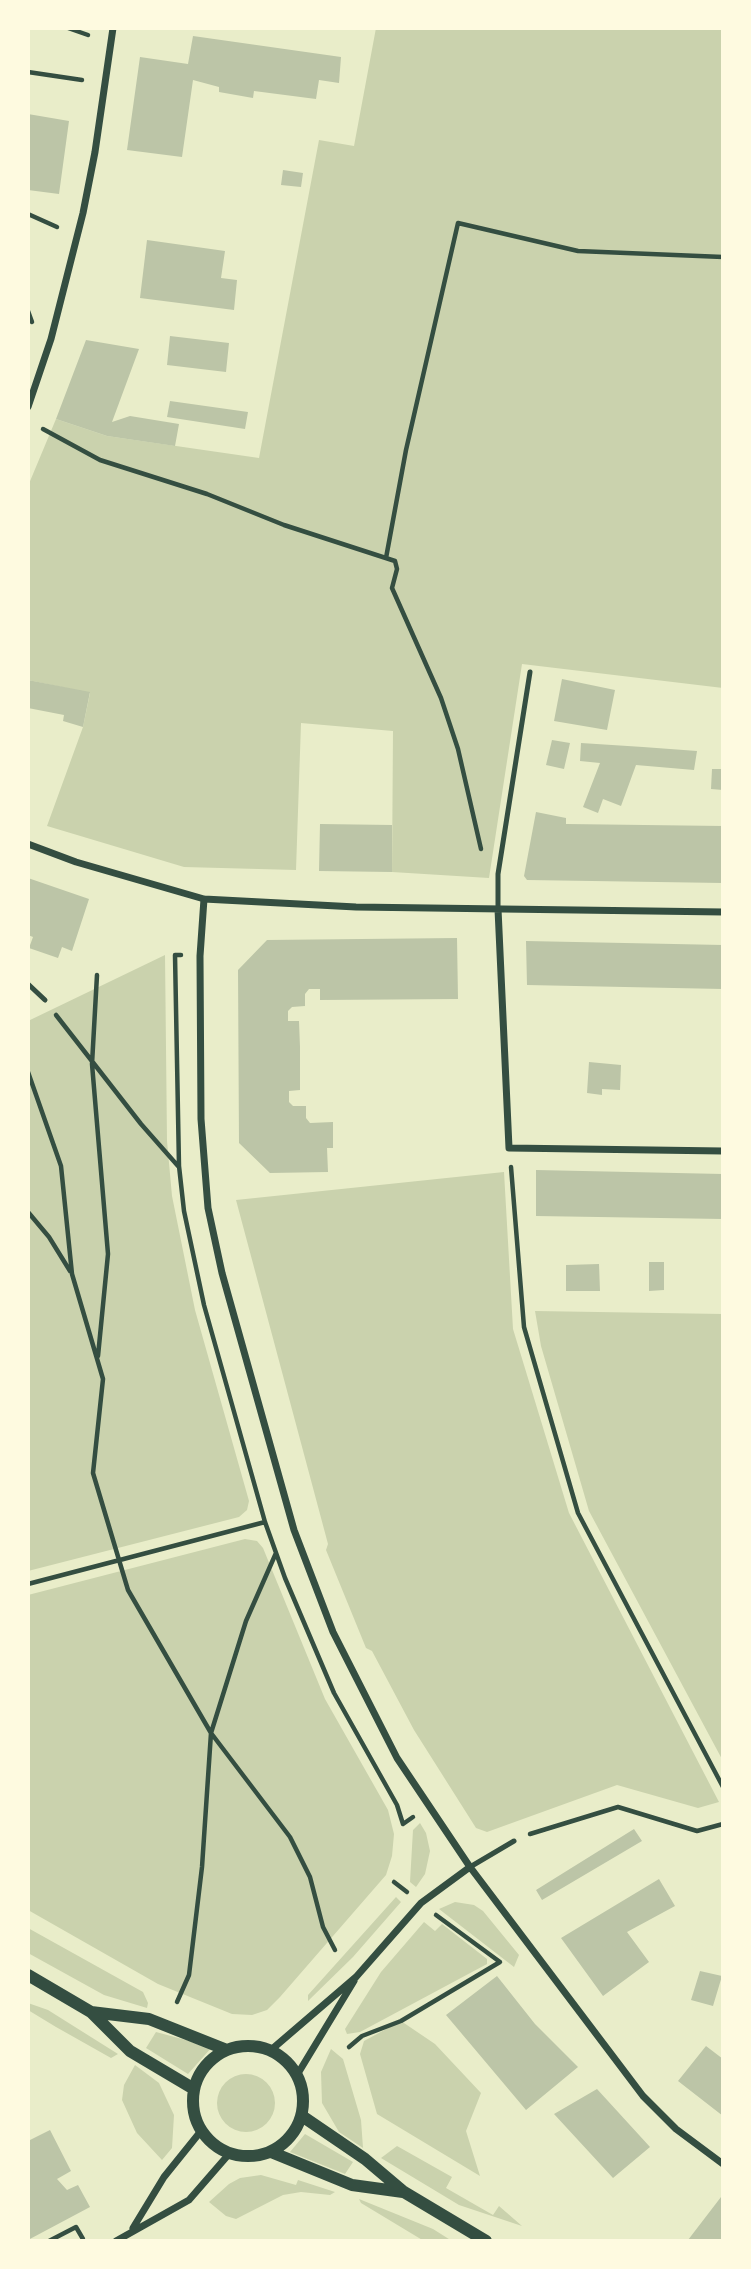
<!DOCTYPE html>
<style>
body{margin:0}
#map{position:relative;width:751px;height:2269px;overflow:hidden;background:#e9edc9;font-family:"Roboto Condensed",sans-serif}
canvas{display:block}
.frame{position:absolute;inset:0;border:30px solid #fefae0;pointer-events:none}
</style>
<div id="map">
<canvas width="751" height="2269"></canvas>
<div class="frame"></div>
</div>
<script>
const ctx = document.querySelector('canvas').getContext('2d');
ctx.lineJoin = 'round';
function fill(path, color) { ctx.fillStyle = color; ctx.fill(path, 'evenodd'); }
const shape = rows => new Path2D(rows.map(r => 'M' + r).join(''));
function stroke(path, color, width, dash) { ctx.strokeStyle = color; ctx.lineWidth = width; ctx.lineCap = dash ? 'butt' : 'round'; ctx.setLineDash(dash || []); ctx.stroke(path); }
fill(shape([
 [376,28,723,28,723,688,522,664,489,878,392,872,393,731,301,723,296,870,184,867,47,826,83,727,90,693,28,680,28,486,56,419,107,436,259,458,319,140,354,146],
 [165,955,167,1141,172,1196,195,1310,249,1501,247,1510,239,1517,28,1571,28,1021],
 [504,1172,513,1329,569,1513,719,1802,698,1808,617,1785,487,1832,476,1828,414,1730,372,1651,366,1648,326,1550,328,1544,236,1200],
 [535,1311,723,1314,723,1761,589,1511,541,1346],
 [245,1539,257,1541,263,1548,325,1699,388,1810,394,1834,392,1856,386,1875,280,1997,267,2010,252,2015,232,2014,158,1984,28,1910,28,1595],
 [420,1823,426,1833,430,1851,425,1874,416,1887,410,1882,413,1830],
 [396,1897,401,1902,353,1957,308,2001,308,1995],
 [455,1902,474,1905,483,1911,519,1955,514,1967,439,1909],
 [424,1922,435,1931,442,1924,487,1959,487,1964,360,2032,347,2034,345,2029,381,1972],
 [28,1928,143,1992,148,2003,147,2008,104,1995,28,1953],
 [28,2003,48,2010,118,2054,111,2058,56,2027,28,2010],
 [401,2021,435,2044,481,2093,466,2131,480,2176,377,2114,360,2054,364,2041],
 [156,2032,212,2047,188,2074,146,2048],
 [331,2049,343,2059,361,2120,363,2148,339,2132,322,2103,321,2072],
 [135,2065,159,2083,174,2115,172,2148,162,2160,137,2133,122,2100,124,2085],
 '217 2103a29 29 0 1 1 58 0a29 29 0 1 1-58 0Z',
 [305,2134,353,2162,345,2174,290,2152],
 [397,2146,452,2177,446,2188,493,2215,499,2206,522,2226,459,2205,381,2158],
 [261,2175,296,2185,298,2180,335,2192,330,2195,301,2192,283,2195,236,2219,226,2216,209,2202,229,2184,240,2178],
 [359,2199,433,2229,452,2241,424,2241,361,2203]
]), '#cad2ad');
fill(shape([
 [193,36,341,57,339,83,319,80,316,99,254,91,253,98,219,92,219,87,193,80,182,157,127,150,140,57,188,64],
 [28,114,69,121,59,194,28,190],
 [283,170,303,173,301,187,281,185],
 [147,240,225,251,221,278,237,280,234,310,140,298],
 [170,336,229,343,226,372,167,365],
 [86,340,139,349,112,422,130,416,179,424,175,446,107,436,56,419],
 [170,401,248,412,245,429,167,417],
 [562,679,615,690,607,730,554,721],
 [28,680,90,692,83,727,63,721,64,715,28,708],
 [552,740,570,743,564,769,546,765],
 [581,743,643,747,697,751,694,770,636,765,621,806,603,799,598,813,583,807,600,763,580,761],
 [712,769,723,769,723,790,711,789],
 [536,812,566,818,566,824,723,826,723,883,527,880,524,876],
 [320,824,392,825,392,872,319,871],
 [28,878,89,899,72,951,62,947,58,958,29,948,33,937,28,935],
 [457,938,458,999,320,1000,320,989,309,989,305,994,305,1006,292,1007,288,1011,288,1021,299,1021,300,1047,300,1090,289,1091,289,1102,293,1106,306,1106,306,1118,310,1123,333,1122,333,1148,327,1148,328,1172,270,1173,239,1143,238,970,267,940],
 [526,941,723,945,723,989,527,985],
 [589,1062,621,1065,620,1090,602,1089,602,1095,587,1093],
 [536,1170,723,1174,723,1219,536,1216],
 [649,1262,664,1262,664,1290,649,1291],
 [599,1264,600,1291,566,1291,566,1265],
 [634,1829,642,1841,542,1900,536,1890],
 [659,1879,675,1906,627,1932,649,1962,603,1996,561,1938],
 [700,1971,722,1976,713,2006,691,2000],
 [497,1976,535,2024,578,2067,526,2110,446,2015],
 [706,2046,723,2059,723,2116,678,2081],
 [597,2089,650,2147,613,2178,554,2114],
 [50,2130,71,2171,57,2179,67,2190,78,2185,90,2207,28,2240,28,2141],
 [721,2197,723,2241,688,2240]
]), '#bcc5a7');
stroke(shape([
 [68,28,88,35],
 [28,72,82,80],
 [28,214,57,227],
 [28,311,32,322],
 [43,429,100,460,207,494,284,525,395,561,397,569,392,588,441,698,458,749,481,849],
 [386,558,406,450,458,223,578,251,723,257],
 [181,955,175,955,179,1166,184,1211,204,1305,265,1522,285,1578,334,1693,397,1805,403,1824,413,1817],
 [97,975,92,1064,108,1254,98,1356],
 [56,1015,141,1124,178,1166],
 [28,1072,61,1166,72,1274,103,1379,93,1473,128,1590,211,1733,290,1837,310,1877,323,1927,335,1950],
 [511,1167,524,1327,578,1513,723,1787],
 [28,1212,49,1237,70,1271],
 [28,1584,265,1522],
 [530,1834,618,1807,697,1831,723,1824],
 [394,1882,407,1892],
 [177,2002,189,1975,202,1867,211,1733,246,1621,276,1553],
 [349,2047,362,2036,401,2021,500,1962,436,1915],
 [49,2241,76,2227,83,2239]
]), '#344e41', 4.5);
stroke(shape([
 [498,909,498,874,530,672],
 [28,984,45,1000],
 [470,1867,514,1841]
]), '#344e41', 5);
stroke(shape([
 [28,407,51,339,83,213,95,152,113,28],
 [28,844,76,862,204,899,356,907,723,912],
 [204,899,200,956,201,1119,208,1208,222,1273,294,1530,333,1632,397,1758,470,1867,643,2096,676,2129,723,2164],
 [498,909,509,1148,723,1151],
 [271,2050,356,1977,421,1903,470,1867],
 [297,2075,354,1981],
 [133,2228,164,2177,201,2131],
 [116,2241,189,2200,229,2154]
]), '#344e41', 7);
stroke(shape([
 [28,1975,91,2012,130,2051,194,2089],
 [91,2012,149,2019,227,2050],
 '193 2101a55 55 0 1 1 110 0a55 55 0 1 1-110 0Z',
 [302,2116,365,2159,404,2192,486,2241],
 [271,2152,352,2185,403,2192]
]), '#344e41', 12);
</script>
